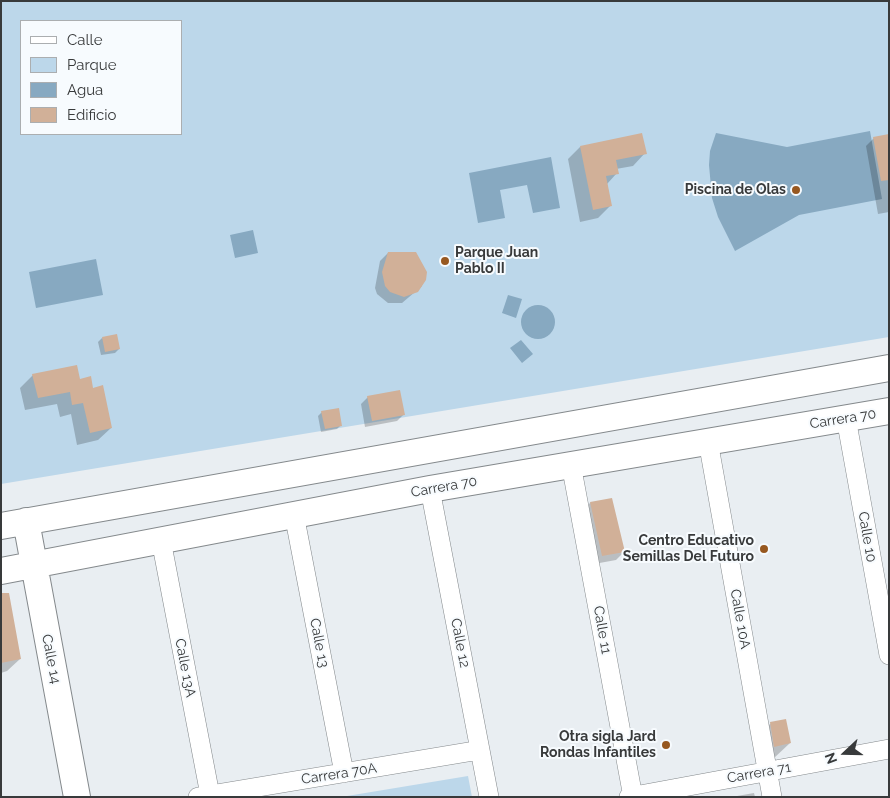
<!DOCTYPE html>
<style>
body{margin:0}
#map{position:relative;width:890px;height:798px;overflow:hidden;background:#e9eef2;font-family:Raleway,sans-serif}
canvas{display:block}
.frame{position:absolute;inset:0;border:2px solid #383a3b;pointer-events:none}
.legend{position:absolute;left:20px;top:20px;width:162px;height:115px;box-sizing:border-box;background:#f7fbfe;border:1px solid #abaeb0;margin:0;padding:6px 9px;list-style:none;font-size:15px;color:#383a3b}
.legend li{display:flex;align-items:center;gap:10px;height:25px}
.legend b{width:25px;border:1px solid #abaeb0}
.north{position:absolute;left:820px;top:728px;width:50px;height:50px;-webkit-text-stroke:4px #f7fbfe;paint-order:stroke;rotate:249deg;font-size:14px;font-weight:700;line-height:20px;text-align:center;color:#383a3b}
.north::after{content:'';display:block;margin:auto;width:18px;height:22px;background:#383a3b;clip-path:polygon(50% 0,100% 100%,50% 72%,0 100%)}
</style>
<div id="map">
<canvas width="890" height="798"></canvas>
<div class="frame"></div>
<ul class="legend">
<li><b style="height:6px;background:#fff"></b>Calle</li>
<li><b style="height:14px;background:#bcd7ea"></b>Parque</li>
<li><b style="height:14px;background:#87a9c1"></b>Agua</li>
<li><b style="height:14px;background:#d1b098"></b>Edificio</li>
</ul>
<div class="north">N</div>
</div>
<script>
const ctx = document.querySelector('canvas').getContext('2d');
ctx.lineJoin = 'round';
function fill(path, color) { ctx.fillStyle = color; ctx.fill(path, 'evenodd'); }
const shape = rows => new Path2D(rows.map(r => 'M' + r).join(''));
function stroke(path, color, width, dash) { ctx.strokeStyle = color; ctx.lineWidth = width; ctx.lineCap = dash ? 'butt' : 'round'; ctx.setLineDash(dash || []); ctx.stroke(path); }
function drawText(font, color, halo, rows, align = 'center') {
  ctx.font = font + ' Raleway,sans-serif'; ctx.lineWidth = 4; ctx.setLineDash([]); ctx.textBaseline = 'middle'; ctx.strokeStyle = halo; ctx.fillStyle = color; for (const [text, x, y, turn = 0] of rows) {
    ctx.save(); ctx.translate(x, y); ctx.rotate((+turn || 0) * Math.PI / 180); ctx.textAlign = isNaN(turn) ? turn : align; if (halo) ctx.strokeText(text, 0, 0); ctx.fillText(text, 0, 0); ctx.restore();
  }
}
fill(shape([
 [1,1,889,1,889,337,1,484],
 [21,21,181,21,181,134,21,134],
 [468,776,472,797,341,797]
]), '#bcd7ea');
fill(shape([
 [870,131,882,199,799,215,735,251,718,217,712,198,709,165,710,151,716,133,787,147],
 [551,157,560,208,533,213,527,185,500,190,505,218,478,223,469,173],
 [253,230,258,253,235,258,230,235],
 [96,259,103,295,36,308,29,272],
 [508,295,522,299,516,318,502,313],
 '521 322a17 17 0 1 1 34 0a17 17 0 1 1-34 0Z',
 [521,340,533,354,522,363,510,348]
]), '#87a9c1');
fill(shape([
 [889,136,889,212,878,214,866,146,874,138],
 [580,147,645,153,633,166,616,169,617,173,607,184,611,205,598,218,580,222,568,159],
 [388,253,422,286,402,303,388,303,377,294,375,288,380,261],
 [102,338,119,349,115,353,101,355,98,342],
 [33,375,79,380,92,389,111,428,98,440,77,445,71,414,60,417,57,404,25,410,20,388],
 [368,397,404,414,397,421,365,427,361,404],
 [322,412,341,425,337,429,321,432,318,416],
 [611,499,624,552,616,560,594,564,582,512,590,503],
 [1,604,20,659,7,671,1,673],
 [771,723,790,743,773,759,754,740],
 [754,793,755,797,737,797,737,796]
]), '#0003');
fill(shape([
 [642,133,647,154,616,160,619,174,606,176,612,206,593,210,580,146],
 [889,134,889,180,881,181,873,137],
 [388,252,416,252,427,272,426,280,418,292,404,297,390,292,385,286,382,272],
 [117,334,120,349,105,352,102,337],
 [77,365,80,379,91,376,93,388,103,385,112,428,90,433,83,403,72,405,70,392,38,398,32,374],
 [400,390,405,415,372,421,367,396],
 [339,408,342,426,325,429,321,411],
 [612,498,625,552,602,556,590,502],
 [1,593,9,593,21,659,1,663],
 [786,719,791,743,774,747,770,722]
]), '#d1b098');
const street = shape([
 [846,418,889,655],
 [708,441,772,797],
 [571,464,633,797],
 [430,489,489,797],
 [294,514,344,773],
 [161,540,210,795],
 [198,797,480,750],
 [629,797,889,749]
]);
const secondary = shape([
 [26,521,77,797],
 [1,526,889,368],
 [1,571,430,489,889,411]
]);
stroke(street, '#84898c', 20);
stroke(secondary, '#84898c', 28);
stroke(street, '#fff', 19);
stroke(secondary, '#fff', 26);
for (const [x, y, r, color] of [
 [796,190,5,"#975820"],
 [445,261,5,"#975820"],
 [764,549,5,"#975820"],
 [666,745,5,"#975820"]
]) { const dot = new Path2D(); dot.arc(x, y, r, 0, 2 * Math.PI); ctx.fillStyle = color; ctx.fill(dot); stroke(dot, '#f7fbfe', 2); }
drawText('bold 14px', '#383a3b', '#f7fbfe', [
 ["Piscina de Olas",786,190],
 ["Parque Juan",455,253,"left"],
 ["Pablo II",455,269,"left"],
 ["Centro Educativo",754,541],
 ["Semillas Del Futuro",754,557],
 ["Otra sigla Jard",656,737],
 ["Rondas Infantiles",656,753]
], 'right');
drawText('14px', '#383a3b', '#f7fbfe', [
 ["Carrera 70",843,419,-9],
 ["Carrera 70",444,487,-10],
 ["Calle 10",867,537,80],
 ["Calle 10A",740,619,80],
 ["Calle 11",602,630,80],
 ["Calle 13",319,643,79],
 ["Calle 12",460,643,79],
 ["Calle 14",51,659,79],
 ["Calle 13A",185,668,79],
 ["Carrera 71",759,773,-10],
 ["Carrera 70A",339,774,-9]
]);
</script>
